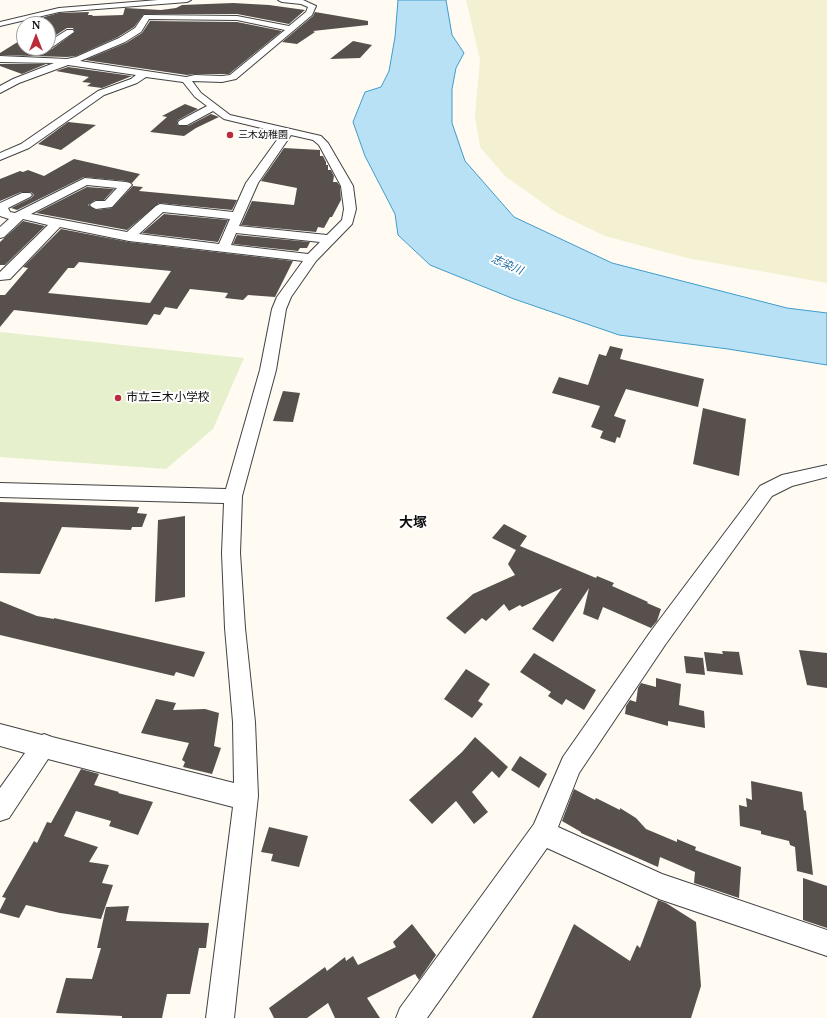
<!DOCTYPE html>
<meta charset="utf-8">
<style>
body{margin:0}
#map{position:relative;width:827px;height:1018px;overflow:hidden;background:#fffbf2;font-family:"Noto Serif",serif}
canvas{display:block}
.north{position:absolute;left:16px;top:16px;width:40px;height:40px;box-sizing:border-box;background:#fff;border:1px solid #9f9f9f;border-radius:50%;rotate:0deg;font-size:11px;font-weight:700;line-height:16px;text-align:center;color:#0f0f0f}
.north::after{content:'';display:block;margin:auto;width:14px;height:18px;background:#bd2a39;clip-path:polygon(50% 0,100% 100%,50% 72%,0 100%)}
</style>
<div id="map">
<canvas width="827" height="1018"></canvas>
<div class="north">N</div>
</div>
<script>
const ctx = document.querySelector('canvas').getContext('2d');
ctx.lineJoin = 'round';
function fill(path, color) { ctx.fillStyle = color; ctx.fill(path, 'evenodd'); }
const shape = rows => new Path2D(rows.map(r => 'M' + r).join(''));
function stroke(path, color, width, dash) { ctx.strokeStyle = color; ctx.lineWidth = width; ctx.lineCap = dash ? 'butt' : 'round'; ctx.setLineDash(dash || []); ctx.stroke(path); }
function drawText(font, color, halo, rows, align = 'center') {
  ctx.font = font + ' "Noto Serif","Noto Sans JP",serif'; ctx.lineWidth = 4; ctx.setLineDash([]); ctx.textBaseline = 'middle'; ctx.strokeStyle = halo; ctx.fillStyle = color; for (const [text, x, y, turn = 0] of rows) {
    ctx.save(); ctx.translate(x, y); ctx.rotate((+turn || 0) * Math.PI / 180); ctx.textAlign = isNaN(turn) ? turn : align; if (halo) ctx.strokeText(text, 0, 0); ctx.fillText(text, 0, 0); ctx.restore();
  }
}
fill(shape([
 [466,0,827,0,827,283,687,258,605,236,557,213,505,176,480,147,475,116,480,59]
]), '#f4f0d2');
fill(shape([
 [1,332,244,358,213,429,166,469,0,457,0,333]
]), '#e6f0cd');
const water = shape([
 [398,0,446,0,452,35,464,53,456,68,452,89,452,123,465,161,514,217,612,263,787,308,827,313,827,365,728,349,619,335,514,299,430,265,398,235,395,214,365,156,353,122,365,92,381,87,389,71,395,37,398,0]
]);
fill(water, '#b8e1f5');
stroke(water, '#409bca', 1);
fill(shape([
 [233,3,269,5,305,10,289,24,237,14,144,14,134,27,118,37,76,56,67,57,0,55,0,53,24,38,24,48,45,48,48,50,52,49,75,32,73,28,67,28,48,40,48,24,42,24,44,17,59,13,89,12,88,15,93,15,92,16,123,15,125,8,161,10,176,8,182,5],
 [315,12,368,21,368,25,313,31,315,32,297,44,282,42,313,16],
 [150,21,237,22,282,31,229,74,195,74,187,75,85,60,126,43,142,33],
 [353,41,372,45,360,58,330,59],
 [0,64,46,64,22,74,0,66],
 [68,67,132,76,102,88,87,86,91,83,82,82,89,77,56,71],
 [185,104,198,109,178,120,177,124,179,126,188,126,211,114,219,117,196,128,184,136,150,132,167,117,162,116],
 [68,122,96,125,61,150,38,144],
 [284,148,320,150,320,156,323,156,326,162,326,165,328,165,328,170,331,170,334,176,333,182,337,182,340,186,341,200,332,217,330,217,324,228,318,227,316,232,241,225,252,201,294,205,297,188,261,181],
 [74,159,140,174,132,183,126,181,84,177,17,210,11,208,31,198,34,195,31,192,21,192,0,201,0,179,20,171,23,172,28,170,44,176],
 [133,186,143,187,139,191,237,200,232,210,159,203,127,230,36,213,87,187,114,189,104,200,95,200,88,205,96,210,112,208],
 [164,214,228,220,218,242,142,233],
 [23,221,45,226,5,265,0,265,0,242],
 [61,229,129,242,293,261,275,297,248,295,243,300,225,298,228,293,190,289,177,309,165,307,160,315,154,314,147,325,14,310,0,327,0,295,5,295,28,268,23,267],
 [79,262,171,271,150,303,48,293,68,268,74,268],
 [237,235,310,242,307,248,300,248,298,251,233,244],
 [610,346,623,349,620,359,704,379,698,407,626,389,614,416,626,420,620,438,617,437,615,443,600,438,603,431,591,427,600,406,552,393,559,377,588,385,599,354,606,356],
 [283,391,300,393,293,422,273,421],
 [703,408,746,419,739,476,693,464],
 [0,502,139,507,137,513,147,514,142,527,132,527,131,530,62,527,40,574,0,573],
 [185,516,185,597,155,602,158,520],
 [504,524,527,536,520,546,596,578,597,576,614,583,612,586,648,602,647,603,661,609,657,621,651,628,603,607,598,620,583,614,589,588,553,642,532,629,562,588,522,607,520,605,509,611,504,604,486,621,482,618,465,634,446,618,473,594,515,575,508,564,516,550,492,538],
 [0,601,37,616,54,619,54,618,205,652,194,677,176,672,174,676,0,635],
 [799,650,827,653,827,688,807,685],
 [722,651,739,652,743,675,707,671,704,652,723,654],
 [534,653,596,690,584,710,566,699,562,705,548,696,551,692,520,672],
 [684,656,703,658,705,675,686,673],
 [466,669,490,684,478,701,483,704,472,718,444,699],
 [656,678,681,684,679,705,704,711,705,728,668,721,668,726,625,714,626,706,630,700,636,702,638,688,641,683,656,687],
 [156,699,176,703,173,710,205,709,219,713,214,746,221,748,212,774,183,767,185,762,182,760,189,743,141,733],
 [475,737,508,767,499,778,492,771,472,792,488,812,474,824,456,801,432,824,409,800,462,752],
 [520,756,547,774,539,788,511,770],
 [81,769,99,774,94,785,119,792,118,793,153,802,138,835,109,826,111,821,76,811,64,836,98,847,89,862,109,865,102,883,113,885,101,919,60,913,26,905,19,918,0,913,0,910,6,898,2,897,34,841,37,843,47,822,51,823],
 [751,781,802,792,804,810,806,811,813,875,797,871,795,847,790,845,789,841,761,834,761,831,740,826,739,805,747,807,746,798,752,800],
 [574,789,595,800,596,798,620,810,620,808,636,818,646,829,677,842,677,839,696,847,695,850,741,867,739,898,694,883,695,872,660,857,658,867,581,833,581,832,562,821],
 [269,827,308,836,299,867,271,861,273,854,261,852],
 [803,878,827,886,827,928,803,920],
 [658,900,666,903,696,922,701,986,691,1018,532,1018,574,924,630,961,637,945,640,948],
 [129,906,126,921,209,923,206,948,199,948,190,994,167,994,162,1018,122,1018,122,1016,56,1013,66,978,92,979,101,948,97,948,106,907],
 [412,924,436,955,419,980,415,974,367,998,380,1018,335,1018,328,1003,307,1018,274,1018,269,1008,325,967,327,971,345,957,346,961,353,956,358,965,396,947,393,942]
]), '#58504c');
const minor = shape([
 [158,0,191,0,187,2,59,12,0,26,0,22,59,8,158,0],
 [278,0,303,0,316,6,312,15,236,79,222,82,192,81,201,93,230,115,321,136,328,143,353,186,356,209,352,224,316,261,291,297,286,309,276,370,242,496,240,553,245,628,255,722,258,796,234,1018,206,1018,233,807,48,759,9,818,0,821,0,788,25,753,0,746,0,724,42,735,44,734,52,737,234,783,233,722,225,628,222,553,224,503,0,497,0,483,226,489,260,370,272,309,277,297,303,261,129,241,60,227,10,279,0,280,0,272,48,225,23,219,4,237,0,238,0,227,9,219,0,216,0,203,22,193,30,193,32,195,30,197,8,208,10,212,15,213,85,178,126,182,130,183,132,185,112,207,96,209,92,207,90,205,92,203,96,201,105,201,117,188,87,185,31,214,127,232,156,206,160,204,233,212,246,183,282,133,224,119,213,111,187,125,179,125,178,123,179,121,207,106,195,97,183,82,146,77,137,83,104,95,29,148,0,160,0,153,21,144,98,91,131,79,136,75,68,65,19,83,0,93,0,86,13,79,54,63,0,62,0,56,67,59,76,57,119,38,135,28,144,15,147,15,237,16,289,26,306,12,308,7,301,4,282,2,278,0],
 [149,19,237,20,285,30,230,75,222,76,195,75,186,77,80,61,125,42,141,32,149,19],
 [291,135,313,140,319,145,341,186,344,209,342,220,327,235,239,226,258,183,291,135],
 [163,212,230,219,219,244,139,234,163,212],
 [236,233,320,242,308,254,231,245,236,233],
 [67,30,73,30,74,32,51,48,48,49,46,48,48,48,48,42,67,30],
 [827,465,827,477,792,486,772,496,665,645,579,773,558,827,662,874,827,930,827,956,659,899,547,848,427,1018,396,1018,400,1008,534,824,563,757,651,631,760,486,782,475,827,465]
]);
stroke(minor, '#424242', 2);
fill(minor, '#fff');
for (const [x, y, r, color] of [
 [230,135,4,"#bd2a39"],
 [118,398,4,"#bd2a39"]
]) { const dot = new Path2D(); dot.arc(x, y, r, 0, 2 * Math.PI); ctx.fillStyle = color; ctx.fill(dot); stroke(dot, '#fff', 1.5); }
drawText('10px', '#0f0f0f', '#fff', [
 ["三木幼稚園",238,135]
], 'left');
drawText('italic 11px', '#1a6c9f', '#fff', [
 ["志染川",507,265,24]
]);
drawText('12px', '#0f0f0f', '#fff', [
 ["市立三木小学校",126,398]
], 'left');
drawText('bold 14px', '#0f0f0f', '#fff', [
 ["大塚",413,523]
]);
</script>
